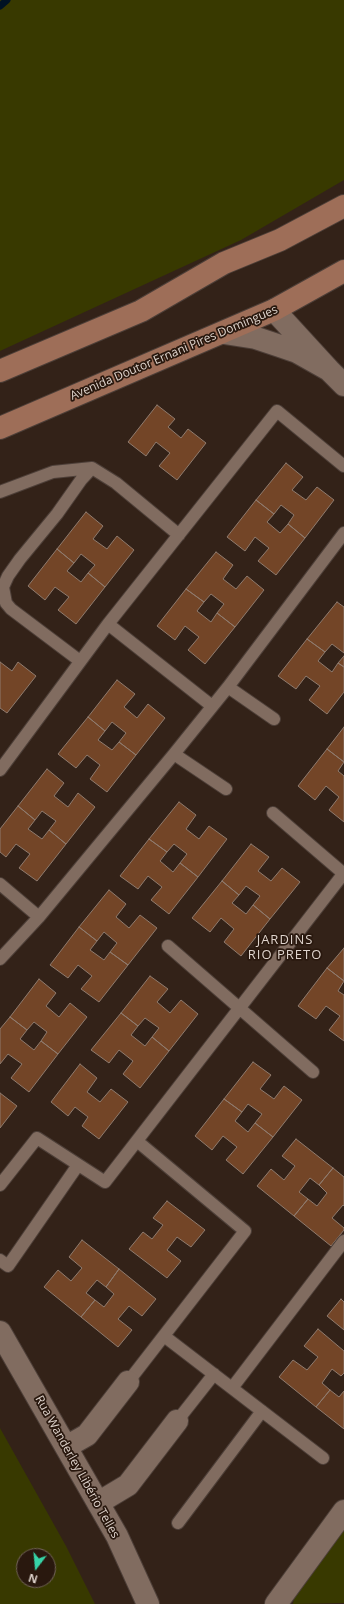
<!DOCTYPE html>
<meta charset="utf-8">
<style>
body{margin:0}
#map{position:relative;width:344px;height:1604px;overflow:hidden;background:#332218;font-family:"Open Sans",sans-serif}
canvas{display:block}
.north{position:absolute;left:16px;top:1548px;width:40px;height:40px;box-sizing:border-box;background:#29180e;border:1px solid #72635a;border-radius:50%;rotate:196deg;font-size:11px;font-weight:700;line-height:16px;text-align:center;color:#dfd4cd}
.north::after{content:'';display:block;margin:auto;width:14px;height:18px;background:#36d4a7;clip-path:polygon(50% 0,100% 100%,50% 72%,0 100%)}
</style>
<div id="map">
<canvas width="344" height="1604"></canvas>
<div class="north">N</div>
</div>
<script>
const ctx = document.querySelector('canvas').getContext('2d');
ctx.lineJoin = 'round';
function fill(path, color) { ctx.fillStyle = color; ctx.fill(path, 'evenodd'); }
const shape = rows => new Path2D(rows.map(r => 'M' + r).join(''));
function stroke(path, color, width, dash) { ctx.strokeStyle = color; ctx.lineWidth = width; ctx.lineCap = dash ? 'butt' : 'round'; ctx.setLineDash(dash || []); ctx.stroke(path); }
function drawText(font, color, halo, rows, align = 'center') {
  ctx.font = font + ' "Open Sans",sans-serif'; ctx.lineWidth = 3.5; ctx.setLineDash([]); ctx.textBaseline = 'middle'; ctx.strokeStyle = halo; ctx.fillStyle = color; for (const [text, x, y, turn = 0] of rows) {
    ctx.save(); ctx.translate(x, y); ctx.rotate((+turn || 0) * Math.PI / 180); ctx.textAlign = isNaN(turn) ? turn : align; if (halo) ctx.strokeText(text, 0, 0); ctx.fillText(text, 0, 0); ctx.restore();
  }
}
fill(shape([
 [0,0,344,0,344,180,241,240,0,351],
 [0,1428,66,1546,95,1604,0,1604],
 [24,1556,48,1556,48,1580,24,1580],
 [344,1530,344,1603,293,1604,294,1598]
]), '#383900');
stroke(shape([
 [0,6,7,0]
]), '#001224', 7);
const building = shape([
 [157,405,175,419,168,427,181,438,188,429,206,443,177,480,159,466,170,453,156,442,146,456,128,442,157,405],
 [286,463,303,477,292,490,306,500,317,487,334,500,305,538,288,524,294,515,281,505,274,514,256,500,286,463],
 [256,500,274,514,267,522,280,533,288,524,305,538,276,575,258,561,269,548,255,537,245,551,227,537,256,500],
 [86,512,103,526,93,539,107,549,117,536,134,550,105,587,88,573,95,565,81,554,74,563,57,549,86,512],
 [57,549,74,563,67,571,81,582,88,573,105,587,76,624,58,610,69,597,55,587,45,600,28,586,57,549],
 [216,552,233,565,223,579,236,589,247,576,264,590,235,627,217,613,224,604,211,594,204,602,186,589,216,552],
 [186,589,204,602,197,611,211,622,217,613,235,627,205,664,188,650,199,637,185,626,175,640,157,626,186,589],
 [337,602,344,607,344,653,332,644,325,652,307,639,337,602],
 [307,639,325,652,318,661,332,672,338,663,344,667,344,692,327,714,309,700,320,686,306,676,296,689,278,676,307,639],
 [344,656,344,667,338,663,344,656],
 [0,662,12,671,18,662,36,676,7,713,0,708,0,662],
 [117,680,135,694,124,707,137,718,148,704,165,718,136,755,119,742,126,733,112,722,105,731,88,717,117,680],
 [88,717,105,731,98,740,112,750,119,742,136,755,107,792,90,779,100,765,87,755,76,768,58,754,88,717],
 [344,727,344,762,327,749,344,727],
 [327,749,344,762,338,771,344,776,344,822,329,810,339,797,326,786,315,800,298,786,327,749],
 [47,769,64,783,54,796,68,807,78,793,95,807,66,844,49,830,56,821,42,811,35,820,18,806,47,769],
 [179,802,196,815,186,829,199,839,209,826,227,839,198,877,180,863,187,854,174,844,167,852,149,839,179,802],
 [18,806,35,820,28,829,42,839,49,830,66,844,37,881,19,868,30,854,16,844,6,857,0,852,0,829,18,806],
 [149,839,167,852,160,861,173,872,180,863,198,877,169,914,151,900,162,887,148,876,138,889,120,876,149,839],
 [251,844,269,857,258,871,271,881,282,868,300,882,270,919,253,905,260,896,246,886,239,895,222,881,251,844],
 [222,881,239,895,232,903,246,914,253,905,270,919,241,956,224,942,234,929,221,918,210,932,192,918,222,881],
 [109,890,126,904,116,917,129,928,140,915,157,928,128,965,110,952,117,943,104,932,97,941,79,927,109,890],
 [79,927,97,941,90,950,104,960,110,952,128,965,99,1002,81,989,92,976,78,965,68,978,50,965,79,927],
 [344,948,344,981,327,968,344,948],
 [327,968,344,981,338,991,344,995,344,1041,329,1030,340,1016,326,1006,316,1019,298,1006,327,968],
 [150,976,168,989,157,1002,170,1013,181,1000,198,1014,169,1051,152,1037,159,1028,145,1018,138,1026,121,1013,150,976],
 [39,979,56,993,46,1006,59,1017,70,1003,87,1017,58,1054,41,1041,47,1032,34,1022,27,1030,10,1017,39,979],
 [121,1013,138,1026,131,1035,145,1046,152,1037,169,1051,140,1088,123,1074,133,1061,119,1050,109,1063,91,1050,121,1013],
 [10,1017,27,1030,20,1039,34,1050,41,1041,58,1054,29,1092,11,1078,22,1064,8,1054,0,1064,0,1029,10,1017],
 [253,1062,271,1075,260,1089,274,1099,284,1086,302,1100,273,1137,255,1123,262,1114,248,1104,242,1112,224,1099,253,1062],
 [80,1064,97,1078,87,1092,100,1102,111,1089,128,1102,99,1139,82,1126,88,1117,75,1107,68,1116,51,1102,80,1064],
 [0,1093,17,1106,0,1128,0,1093],
 [224,1099,242,1112,235,1121,248,1132,255,1123,273,1137,243,1174,226,1160,237,1147,223,1136,212,1150,195,1136,224,1099],
 [296,1139,333,1168,319,1185,310,1178,299,1192,308,1199,294,1216,257,1186,271,1169,284,1180,295,1166,282,1156,296,1139],
 [333,1168,344,1177,344,1206,343,1205,332,1218,344,1228,344,1230,331,1246,294,1216,308,1199,317,1206,327,1193,319,1185,333,1168],
 [167,1201,205,1230,191,1247,177,1237,167,1250,181,1261,167,1278,129,1249,143,1232,152,1239,163,1225,153,1218,167,1201],
 [82,1240,119,1269,106,1287,97,1280,86,1293,95,1300,81,1317,44,1287,58,1270,71,1281,82,1268,69,1257,82,1240],
 [119,1269,156,1299,142,1316,129,1306,118,1319,132,1330,118,1347,81,1317,95,1300,104,1307,114,1294,106,1287,119,1269],
 [341,1299,344,1302,344,1330,327,1316,341,1299],
 [318,1329,344,1351,344,1373,341,1376,332,1369,322,1383,330,1390,316,1407,279,1377,293,1360,307,1370,318,1357,304,1346,318,1329],
 [330,1390,339,1397,344,1391,344,1429,316,1407,330,1390]
]);
fill(building, '#734527');
stroke(building, '#8f7b6e', 1);
const lane = shape([
 [0,492,53,472,92,468,116,483,179,535],
 [108,624,212,706],
 [80,661,11,609,6,603,3,587,8,576,20,559,57,514,81,480,92,468],
 [228,687,274,719],
 [174,754,226,789],
 [0,770,108,624,277,411,344,466],
 [273,813,344,874],
 [0,884,39,917],
 [168,946,313,1072],
 [0,959,39,917,174,754,228,687,344,533],
 [0,1185,37,1138,105,1182,344,873],
 [0,1260,8,1266,78,1165],
 [164,1336,323,1458],
 [128,1382,245,1231,137,1141],
 [232,1388,344,1241],
 [177,1421,214,1374],
 [178,1523,262,1411]
]);
const street = shape([
 [274,310,329,370,344,385],
 [224,333,256,338,280,346,297,352,329,370],
 [0,1332,117,1536,148,1604],
 [66,1447,87,1435,128,1382],
 [98,1503,128,1485,177,1421],
 [276,1604,344,1511]
]);
const primary = shape([
 [0,371,141,311,224,263,280,240,344,206],
 [0,428,274,310,344,271]
]);
stroke(lane, '#4d3f38', 14);
stroke(street, '#4d3f38', 24);
stroke(primary, '#4d3f38', 24);
stroke(lane, '#816c60', 12);
stroke(street, '#816c60', 22);
stroke(primary, '#9e6e58', 22);
drawText('12px', '#dfd4cd', '#29180e', [
 ["Avenida Doutor Ernani Pires Domingues",174,353,-23],
 ["Rua Wanderley Libério Telles",77,1467,61]
]);
ctx.letterSpacing = '1px';
drawText('13px', '#dfd4cd', '#29180e', [
 ["JARDINS",285,940],
 ["RIO PRETO",285,955]
]);
ctx.letterSpacing = '0px';
</script>
